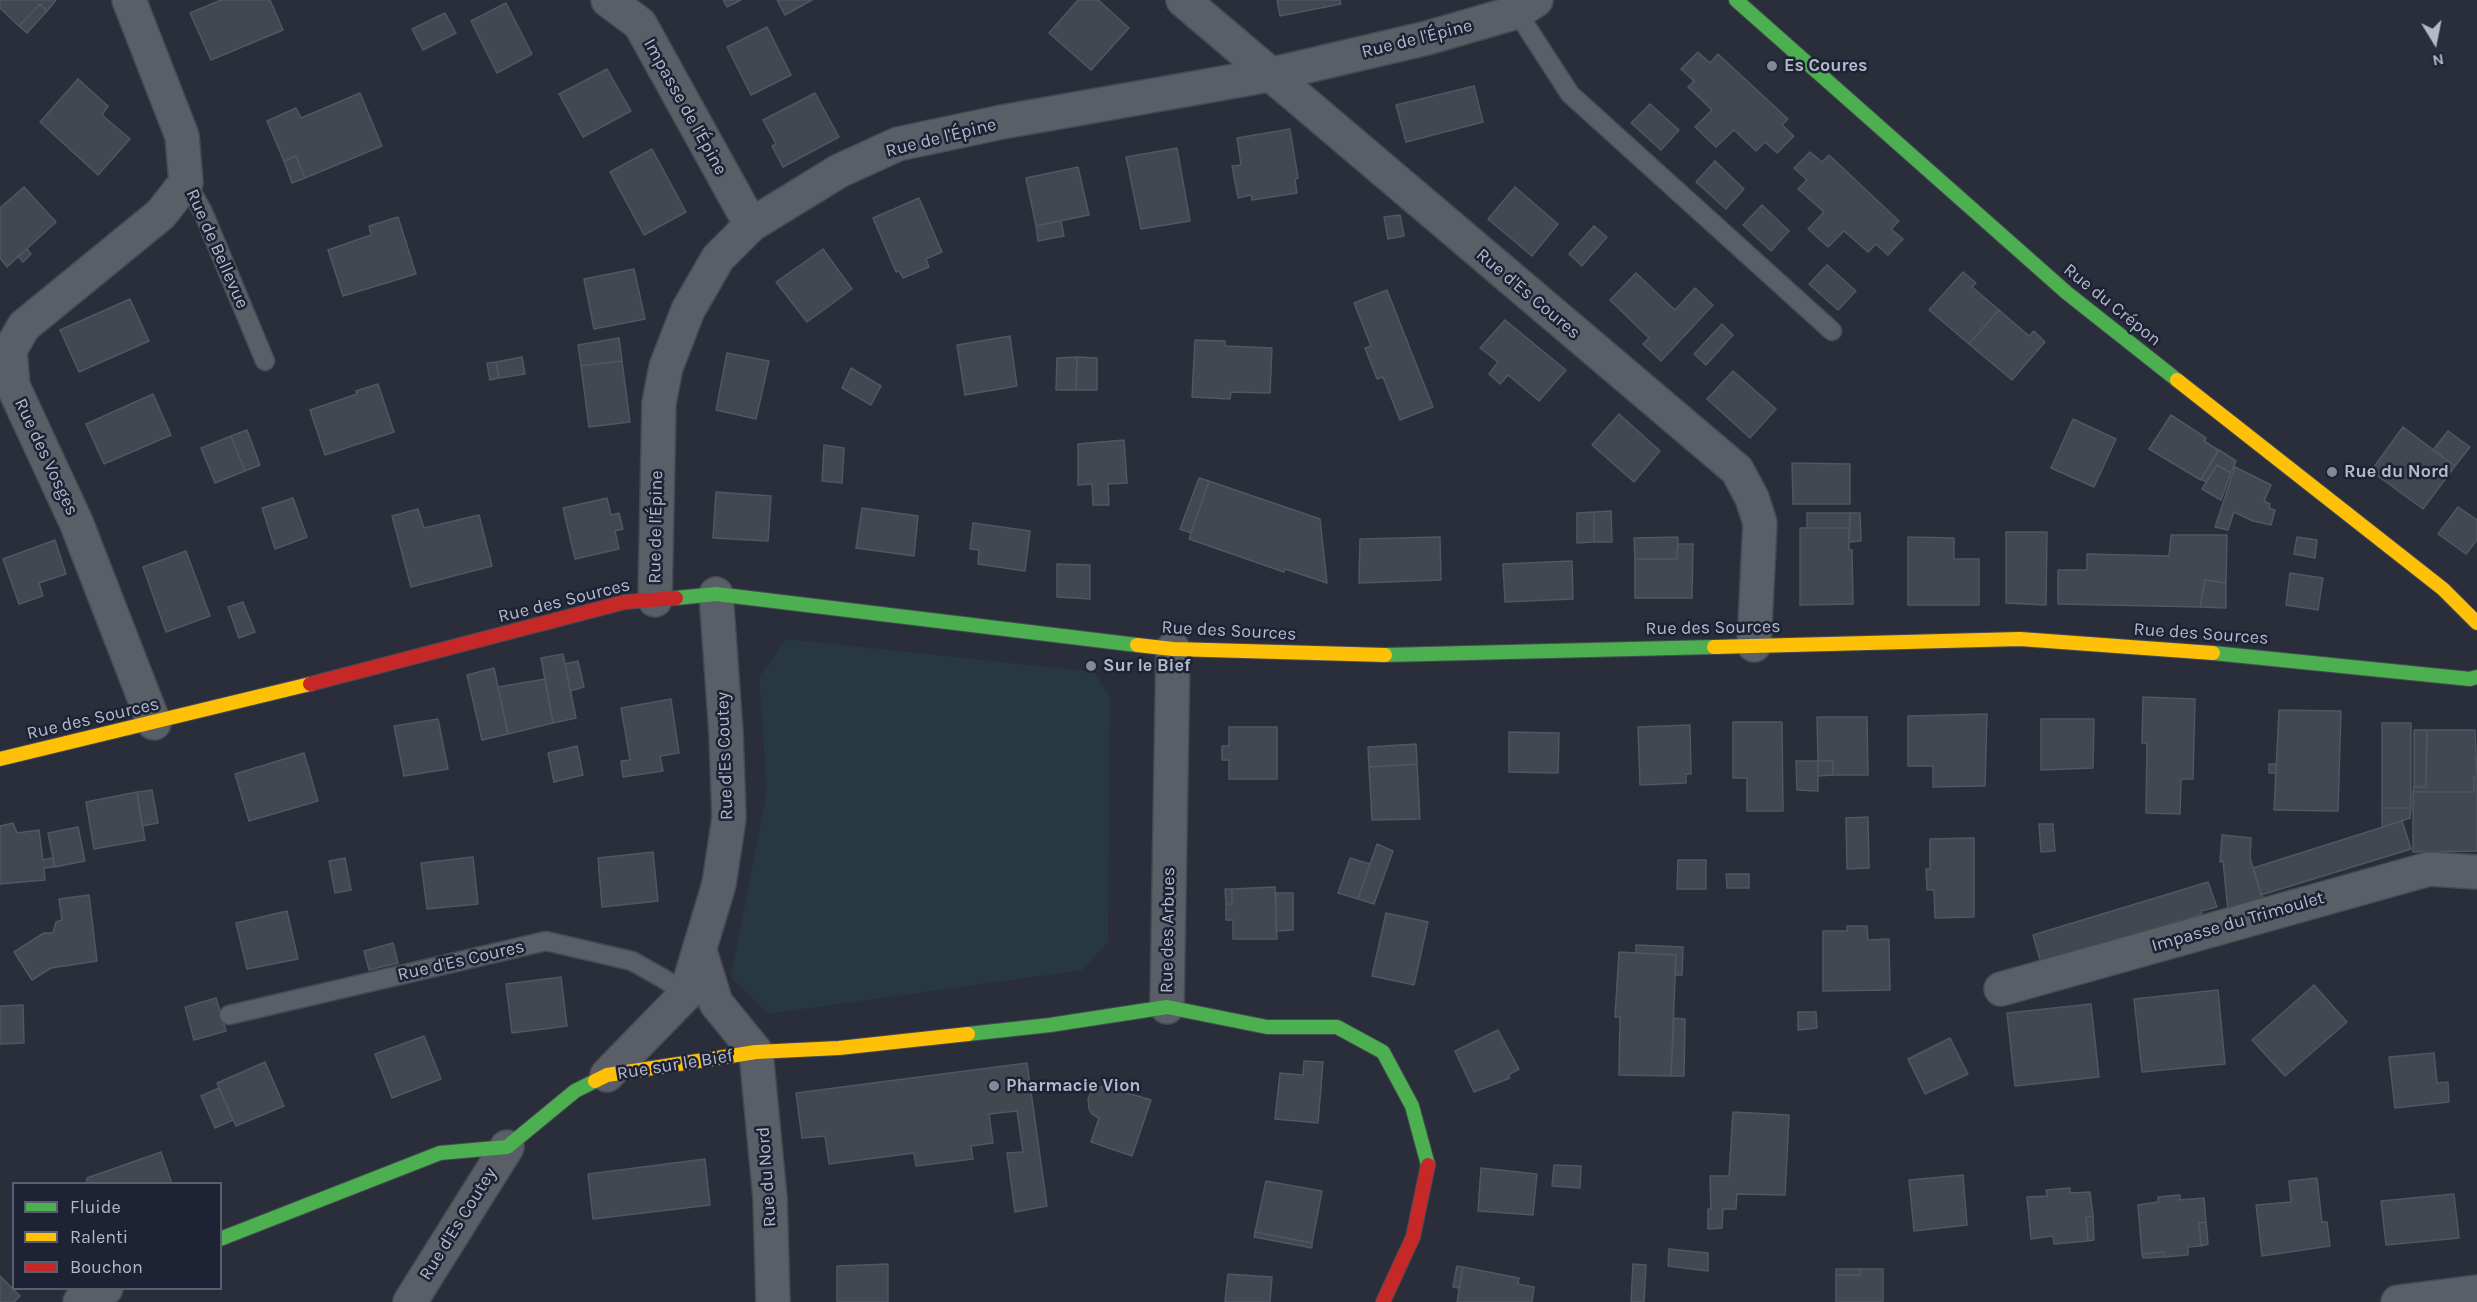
<!DOCTYPE html>
<meta charset="utf-8">
<style>
body{margin:0}
#map{position:relative;width:2477px;height:1302px;overflow:hidden;background:#2a2e3a;font-family:Karla,sans-serif}
canvas{display:block}
.legend{position:absolute;left:12px;top:1182px;width:210px;height:108px;box-sizing:border-box;background:#1d2335;border:2px solid #595f71;margin:0;padding:8px 10px;list-style:none;font-size:18px;color:#b4b9ca}
.legend li{display:flex;align-items:center;gap:12px;height:30px}
.legend b{width:30px;border:2px solid #595f71}
.north{position:absolute;left:2405px;top:12px;width:60px;height:60px;-webkit-text-stroke:4px #1d2335;paint-order:stroke;rotate:170deg;font-size:16px;font-weight:700;line-height:24px;text-align:center;color:#b4b9ca}
.north::after{content:'';display:block;margin:auto;width:21px;height:27px;background:#b4b9ca;clip-path:polygon(50% 0,100% 100%,50% 72%,0 100%)}
</style>
<div id="map">
<canvas width="2477" height="1302"></canvas>
<ul class="legend">
<li><b style="height:8px;background:#4caf50"></b>Fluide</li>
<li><b style="height:8px;background:#ffc107"></b>Ralenti</li>
<li><b style="height:8px;background:#c62828"></b>Bouchon</li>
</ul>
<div class="north">N</div>
</div>
<script>
const ctx = document.querySelector('canvas').getContext('2d');
ctx.lineJoin = 'round';
function fill(path, color) { ctx.fillStyle = color; ctx.fill(path, 'evenodd'); }
const shape = rows => new Path2D(rows.map(r => 'M' + r).join(''));
function stroke(path, color, width, dash) { ctx.strokeStyle = color; ctx.lineWidth = width; ctx.lineCap = dash ? 'butt' : 'round'; ctx.setLineDash(dash || []); ctx.stroke(path); }
function drawText(font, color, halo, rows, align = 'center') {
  ctx.font = font + ' Karla,sans-serif'; ctx.lineWidth = 5; ctx.setLineDash([]); ctx.textBaseline = 'middle'; ctx.strokeStyle = halo; ctx.fillStyle = color; for (const [text, x, y, turn = 0] of rows) {
    ctx.save(); ctx.translate(x, y); ctx.rotate((+turn || 0) * Math.PI / 180); ctx.textAlign = isNaN(turn) ? turn : align; if (halo) ctx.strokeText(text, 0, 0); ctx.fillText(text, 0, 0); ctx.restore();
  }
}
fill(shape([
 [786,639,1094,672,1110,697,1108,941,1083,970,767,1014,731,977,767,791,759,677]
]), '#273840');
const building = shape([
 [0,0,56,0,47,11,40,4,19,26,0,8,0,0],
 [221,0,270,0,283,30,211,60,190,13,221,0],
 [723,0,741,0,727,7,723,0],
 [777,0,812,0,785,15,777,0],
 [1078,0,1098,0,1129,28,1091,70,1049,33,1078,0],
 [1277,0,1340,0,1341,4,1280,16,1277,0],
 [506,3,532,54,497,73,471,21,506,3],
 [40,4,47,11,27,33,19,26,40,4],
 [445,13,456,33,423,50,412,29,445,13],
 [767,27,791,75,751,95,727,47,767,27],
 [1698,52,1710,63,1718,54,1788,119,1782,125,1794,136,1777,153,1765,142,1756,151,1734,130,1716,147,1695,127,1712,110,1688,87,1694,81,1681,69,1698,52],
 [607,69,631,111,583,137,559,94,607,69],
 [78,79,108,106,102,115,130,139,98,175,40,122,78,79],
 [1474,86,1483,122,1406,142,1396,105,1474,86],
 [360,93,382,146,305,178,296,156,284,161,267,121,296,108,301,118,360,93],
 [815,93,839,137,783,167,772,146,776,144,763,120,815,93],
 [1650,104,1679,130,1661,150,1631,123,1650,104],
 [1290,129,1298,178,1295,179,1297,193,1252,200,1251,195,1238,198,1232,166,1241,165,1237,138,1290,129],
 [1177,148,1190,221,1141,229,1126,157,1177,148],
 [652,149,686,212,644,235,610,172,652,149],
 [1810,152,1822,162,1829,155,1899,221,1891,229,1903,239,1888,255,1876,244,1868,252,1844,231,1828,247,1808,229,1824,212,1798,189,1807,180,1794,168,1810,152],
 [296,156,305,178,292,183,284,161,296,156],
 [1715,161,1744,189,1726,209,1696,182,1715,161],
 [1078,167,1089,215,1036,226,1026,178,1078,167],
 [24,187,56,222,7,267,0,258,0,208,24,187],
 [1515,187,1558,224,1532,256,1488,219,1515,187],
 [919,198,942,252,926,259,929,267,903,278,899,271,896,272,873,218,919,198],
 [1762,205,1789,231,1771,251,1743,225,1762,205],
 [1400,215,1404,236,1388,239,1384,217,1400,215],
 [398,217,416,274,343,296,328,250,371,235,369,226,398,217],
 [1061,221,1064,236,1038,241,1036,226,1061,221],
 [1594,226,1607,237,1582,266,1569,254,1594,226],
 [27,249,31,254,23,262,18,256,27,249],
 [823,249,852,289,807,322,776,282,823,249],
 [1827,265,1856,291,1838,310,1809,284,1827,265],
 [634,269,645,319,594,329,584,279,634,269],
 [1963,272,1976,283,1972,287,1999,310,1969,344,1929,310,1963,272],
 [1636,273,1675,310,1695,288,1713,305,1661,361,1643,344,1649,338,1610,300,1636,273],
 [1387,290,1433,407,1400,420,1383,377,1377,379,1365,348,1371,346,1354,303,1387,290],
 [130,299,149,341,79,372,60,330,130,299],
 [1999,310,2029,336,2034,331,2045,342,2012,380,1969,344,1999,310],
 [1505,320,1566,370,1539,401,1508,375,1500,384,1489,374,1498,362,1480,348,1505,320],
 [1722,324,1733,335,1706,365,1694,354,1722,324],
 [1010,336,1017,386,965,395,957,345,1010,336],
 [619,338,622,361,581,366,578,345,619,338],
 [1195,340,1225,341,1225,346,1272,348,1270,393,1231,392,1230,399,1192,397,1195,340],
 [727,353,769,361,756,419,716,410,727,353],
 [522,357,525,374,499,378,496,362,522,357],
 [1077,357,1076,390,1056,390,1057,358,1077,357],
 [1077,357,1097,358,1097,390,1076,390,1077,357],
 [622,361,630,422,589,427,581,366,622,361],
 [496,362,499,378,490,380,487,363,496,362],
 [851,368,881,386,871,405,842,388,851,368],
 [1733,371,1776,409,1750,438,1707,399,1733,371],
 [378,384,394,432,325,455,310,410,357,394,356,391,378,384],
 [153,394,171,435,104,464,86,424,153,394],
 [1619,414,1660,451,1634,482,1592,445,1619,414],
 [2171,415,2206,438,2204,441,2218,450,2201,480,2149,449,2171,415],
 [2073,419,2116,439,2094,487,2051,468,2073,419],
 [2403,427,2455,466,2423,509,2371,471,2403,427],
 [247,430,260,465,245,471,231,436,247,430],
 [2448,431,2470,447,2455,466,2433,450,2448,431],
 [231,436,245,471,215,483,201,448,231,436],
 [1124,440,1127,483,1108,484,1109,505,1093,505,1092,484,1078,485,1078,444,1124,440],
 [824,445,844,448,842,483,822,481,824,445],
 [2219,450,2236,461,2231,473,2217,465,2206,482,2201,479,2219,450],
 [1792,463,1850,464,1850,504,1793,504,1792,463],
 [2217,465,2231,473,2221,500,2202,489,2217,465],
 [2235,467,2271,485,2264,501,2270,504,2269,508,2275,510,2271,525,2253,521,2234,512,2228,530,2215,527,2235,467],
 [1199,478,1209,481,1191,533,1180,529,1199,478],
 [1209,481,1320,519,1327,583,1285,569,1284,572,1189,539,1209,481],
 [716,492,771,496,768,541,713,538,716,492],
 [293,498,307,537,275,549,262,508,293,498],
 [607,498,611,515,619,513,623,529,615,531,619,549,575,559,563,508,607,498],
 [2458,507,2477,520,2477,540,2466,554,2438,534,2458,507],
 [862,508,918,516,914,556,856,548,862,508],
 [418,509,424,528,479,515,492,566,411,587,392,516,418,509],
 [1611,511,1612,542,1594,542,1594,512,1611,511],
 [1594,512,1594,542,1577,543,1577,513,1594,512],
 [1807,513,1850,513,1850,528,1807,528,1807,513],
 [1850,513,1860,513,1861,541,1849,542,1850,513],
 [973,523,1030,531,1025,571,978,564,979,550,970,549,973,523],
 [1800,528,1849,528,1849,550,1852,550,1853,604,1800,605,1800,528],
 [2006,532,2047,532,2046,605,2006,603,2006,532],
 [2171,535,2227,535,2226,583,2205,580,2200,607,2058,604,2058,570,2087,570,2087,554,2169,556,2171,535],
 [1440,537,1441,580,1359,583,1360,539,1440,537],
 [1678,537,1677,559,1635,559,1634,538,1678,537],
 [1908,537,1954,538,1954,559,1979,559,1979,605,1908,605,1908,537],
 [2297,537,2317,540,2315,558,2294,554,2297,537],
 [55,540,66,574,39,583,43,596,19,604,3,559,55,540],
 [1678,544,1693,544,1692,598,1635,598,1635,559,1677,559,1678,544],
 [186,551,210,616,166,632,143,567,186,551],
 [1572,561,1573,599,1505,602,1503,564,1572,561],
 [1057,564,1090,565,1090,599,1057,597,1057,564],
 [2290,573,2323,578,2318,610,2286,605,2290,573],
 [2205,580,2226,583,2226,608,2200,607,2205,580],
 [243,602,255,632,239,638,228,607,243,602],
 [563,654,576,718,553,723,541,658,563,654],
 [578,661,584,687,570,691,565,664,578,661],
 [494,668,508,734,482,740,467,675,494,668],
 [545,679,553,723,508,734,498,687,545,679],
 [2143,697,2195,699,2193,779,2181,779,2180,814,2146,813,2147,743,2142,743,2143,697],
 [671,699,679,753,660,756,663,771,623,777,621,761,630,760,621,708,671,699],
 [2279,710,2341,711,2338,811,2274,810,2279,710],
 [1987,714,1985,786,1933,787,1933,766,1908,766,1908,716,1987,714],
 [1817,717,1867,717,1868,775,1833,775,1833,761,1818,761,1817,717],
 [438,719,448,769,404,776,394,726,438,719],
 [2041,719,2094,719,2093,768,2041,770,2041,719],
 [1733,722,1782,722,1783,811,1747,811,1747,778,1733,778,1733,722],
 [2382,723,2411,723,2411,808,2382,808,2382,723],
 [1690,725,1691,774,1686,774,1686,783,1640,785,1638,727,1690,725],
 [1229,727,1277,727,1277,779,1229,779,1229,760,1222,760,1222,746,1229,746,1229,727],
 [2414,730,2427,730,2426,787,2414,787,2414,730],
 [2427,730,2475,730,2477,777,2474,777,2474,792,2413,792,2414,787,2426,787,2427,730],
 [1509,732,1559,733,1558,773,1509,772,1509,732],
 [1416,744,1417,764,1369,767,1368,747,1416,744],
 [577,746,583,775,554,782,548,753,577,746],
 [304,753,318,801,249,821,235,774,304,753],
 [1796,761,1818,761,1818,791,1797,790,1796,761],
 [1818,761,1833,761,1833,775,1818,776,1818,761],
 [1417,764,1420,819,1372,820,1369,767,1417,764],
 [2269,764,2276,764,2276,773,2269,773,2269,764],
 [2474,777,2477,777,2477,851,2413,852,2413,792,2474,792,2474,777],
 [152,790,158,823,142,826,137,792,152,790],
 [137,792,145,840,94,849,86,802,137,792],
 [2382,808,2411,808,2410,818,2382,827,2382,808],
 [1868,817,1869,868,1847,869,1846,818,1868,817],
 [2402,821,2411,849,2261,895,2253,868,2402,821],
 [13,823,17,833,39,830,43,860,53,858,54,867,44,868,45,880,0,884,0,826,13,823],
 [2039,824,2053,824,2055,851,2041,852,2039,824],
 [78,827,85,861,55,867,48,833,78,827],
 [2222,835,2251,838,2250,858,2263,900,2228,911,2223,861,2220,862,2222,835],
 [1974,838,1974,917,1935,918,1934,890,1927,890,1926,869,1930,869,1930,839,1974,838],
 [1377,844,1393,851,1374,904,1358,899,1377,844],
 [653,852,658,901,602,907,598,858,653,852],
 [473,857,478,904,427,909,421,863,473,857],
 [345,858,351,890,335,893,329,861,345,858],
 [1350,858,1370,864,1358,899,1338,893,1350,858],
 [1678,860,1706,860,1706,889,1677,889,1678,860],
 [1726,874,1749,874,1749,888,1727,888,1726,874],
 [2208,882,2217,907,2201,911,2202,914,2041,963,2033,935,2208,882],
 [1275,887,1277,939,1233,939,1233,920,1226,920,1226,904,1232,904,1232,889,1275,887],
 [1225,889,1232,889,1232,904,1226,904,1225,889],
 [1276,893,1293,893,1293,930,1276,931,1276,893],
 [89,895,97,961,51,968,32,980,14,952,44,933,53,933,56,922,62,920,59,899,89,895],
 [287,911,298,959,247,969,236,923,287,911],
 [1386,913,1428,922,1414,985,1372,976,1386,913],
 [1847,926,1867,926,1868,940,1889,939,1890,990,1823,991,1823,931,1847,931,1847,926],
 [393,943,398,963,369,970,364,951,393,943],
 [1636,945,1683,947,1682,975,1675,975,1676,955,1636,953,1636,945],
 [1619,952,1676,955,1671,1076,1619,1075,1620,1017,1615,1017,1619,952],
 [561,977,567,1026,512,1033,506,984,561,977],
 [2314,985,2347,1022,2285,1076,2252,1040,2314,985],
 [2218,990,2225,1064,2142,1072,2134,999,2218,990],
 [216,998,226,1031,194,1040,185,1007,216,998],
 [2091,1004,2099,1077,2015,1086,2007,1013,2091,1004],
 [23,1005,24,1043,0,1044,0,1006,23,1005],
 [1798,1012,1816,1012,1817,1028,1798,1030,1798,1012],
 [1674,1018,1685,1019,1684,1076,1671,1076,1674,1018],
 [1498,1030,1519,1069,1508,1075,1510,1078,1474,1092,1455,1051,1498,1030],
 [424,1036,441,1079,392,1098,375,1054,424,1036],
 [1950,1038,1968,1074,1925,1094,1908,1059,1950,1038],
 [2434,1053,2437,1083,2448,1082,2449,1102,2395,1108,2389,1057,2434,1053],
 [1304,1061,1323,1062,1318,1123,1275,1119,1280,1073,1303,1075,1304,1061],
 [265,1062,284,1106,236,1126,217,1083,265,1062],
 [1027,1063,1047,1206,1015,1212,1007,1153,1023,1152,1017,1111,989,1114,993,1143,971,1146,973,1159,916,1166,914,1153,829,1164,825,1136,802,1138,796,1093,1027,1063],
 [1104,1086,1151,1100,1132,1156,1091,1142,1099,1118,1092,1114,1089,1109,1088,1098,1093,1089,1104,1086],
 [219,1088,233,1120,215,1128,201,1096,219,1088],
 [1733,1112,1789,1115,1785,1195,1737,1194,1736,1209,1723,1209,1722,1228,1708,1229,1708,1209,1711,1209,1710,1176,1729,1176,1733,1112],
 [161,1152,172,1184,86,1184,87,1178,161,1152],
 [705,1159,710,1205,593,1219,588,1174,705,1159],
 [1554,1165,1581,1166,1580,1188,1552,1186,1554,1165],
 [1481,1168,1537,1174,1533,1215,1478,1211,1481,1168],
 [1963,1175,1967,1225,1914,1231,1909,1180,1963,1175],
 [2317,1178,2322,1222,2327,1222,2330,1246,2262,1256,2256,1205,2291,1202,2289,1181,2317,1178],
 [1266,1181,1322,1191,1312,1243,1255,1232,1266,1181],
 [2070,1188,2070,1193,2090,1192,2093,1216,2086,1217,2088,1241,2054,1244,2053,1236,2031,1239,2027,1197,2047,1196,2046,1190,2070,1188],
 [2454,1194,2459,1238,2386,1245,2381,1201,2454,1194],
 [2180,1195,2180,1200,2204,1198,2206,1222,2199,1223,2201,1246,2188,1247,2188,1255,2165,1257,2164,1252,2142,1254,2138,1205,2158,1202,2158,1197,2180,1195],
 [2093,1216,2094,1240,2088,1241,2086,1217,2093,1216],
 [2206,1222,2208,1244,2201,1246,2199,1223,2206,1222],
 [1255,1232,1312,1243,1312,1248,1254,1237,1255,1232],
 [1669,1249,1708,1253,1708,1271,1668,1266,1669,1249],
 [2164,1252,2165,1257,2143,1258,2142,1254,2164,1252],
 [888,1264,888,1302,837,1302,837,1266,888,1264],
 [1633,1264,1646,1265,1644,1302,1631,1302,1633,1264],
 [1457,1266,1463,1267,1459,1288,1453,1287,1457,1266],
 [1463,1267,1519,1278,1518,1284,1534,1287,1532,1302,1457,1302,1463,1267],
 [1836,1269,1860,1269,1860,1275,1836,1275,1836,1269],
 [1860,1269,1883,1269,1883,1302,1836,1302,1836,1275,1860,1275,1860,1269],
 [1228,1274,1272,1277,1270,1302,1225,1302,1228,1274],
 [0,1276,20,1296,14,1302,0,1302,0,1276]
]);
fill(building, '#434750');
stroke(building, '#525661', 1.5);
const lane = shape([
 [1517,12,1570,94,1832,331],
 [186,182,203,212,265,361],
 [229,1015,546,941,632,961,664,979,686,994]
]);
const street = shape([
 [129,0,182,136,186,182,161,214,24,326,10,350,13,386,76,522,154,723],
 [608,0,640,24,751,225],
 [1183,0,1737,470,1752,498,1760,523,1754,645],
 [655,600,659,403,666,367,688,310,718,258,751,225,839,171,898,144,1002,122,1269,75,1427,38,1517,12,1536,0],
 [700,951,716,1003,756,1052,770,1198,773,1302],
 [2001,989,2429,869,2477,872],
 [1167,1007,1173,649],
 [607,1075,686,994,719,884,729,818,726,732,716,594],
 [80,1302,106,1288],
 [410,1302,507,1147],
 [2398,1302,2477,1292]
]);
const fast = shape([
 [1736,0,2067,293,2177,380],
 [676,598,716,594,1137,645],
 [2213,653,2470,679,2477,677],
 [1385,655,1714,647],
 [968,1034,1050,1025,1167,1007,1267,1027,1337,1027,1383,1052,1412,1106,1428,1165],
 [220,1239,440,1153,507,1147,575,1091,595,1081]
]);
const slow = shape([
 [2177,380,2443,589,2477,623],
 [1137,645,1173,649,1385,655],
 [1714,647,2020,639,2213,653],
 [0,759,310,684],
 [595,1081,607,1075,756,1052,839,1048,968,1034]
]);
const jam = shape([
 [310,684,625,602,676,598],
 [1383,1302,1413,1237,1428,1165]
]);
stroke(lane, '#464a53', 21);
stroke(street, '#464a53', 36);
stroke(fast, '#464a53', 16);
stroke(slow, '#464a53', 16);
stroke(jam, '#464a53', 16);
stroke(lane, '#5a5e67', 18);
stroke(street, '#5a5e67', 33);
stroke(fast, '#4caf50', 14);
stroke(slow, '#ffc107', 14);
stroke(jam, '#c62828', 14);
for (const [x, y, r, color] of [
 [1772,66,6,"#848898"],
 [2332,472,6,"#848898"],
 [1091,666,6,"#848898"],
 [994,1086,6,"#848898"]
]) { const dot = new Path2D(); dot.arc(x, y, r, 0, 2 * Math.PI); ctx.fillStyle = color; ctx.fill(dot); stroke(dot, '#1d2335', 2); }
drawText('18px', '#b4b9ca', '#1d2335', [
 ["Rue de l'Épine",1417,39,-14],
 ["Impasse de l'Épine",685,107,61],
 ["Rue de l'Épine",941,138,-14],
 ["Rue de Bellevue",217,249,66],
 ["Rue d'Es Coures",1528,294,40],
 ["Rue du Crépon",2112,305,39],
 ["Rue des Vosges",46,457,65],
 ["Rue de l'Épine",656,527,-89],
 ["Rue des Sources",564,601,-14],
 ["Rue des Sources",1713,628,-1],
 ["Rue des Sources",1229,631,3],
 ["Rue des Sources",2201,634,4],
 ["Rue des Sources",93,719,-13],
 ["Rue d'Es Coutey",725,756,-92],
 ["Impasse du Trimoulet",2238,922,-16],
 ["Rue des Arbues",1168,930,-89],
 ["Rue d'Es Coures",461,961,-13],
 ["Rue sur le Bief",675,1065,-9],
 ["Rue du Nord",767,1177,-94],
 ["Rue d'Es Coutey",458,1224,-58]
]);
drawText('bold 18px', '#b4b9ca', '#1d2335', [
 ["Es Coures",1784,66],
 ["Rue du Nord",2344,472],
 ["Sur le Bief",1103,666],
 ["Pharmacie Vion",1006,1086]
], 'left');
</script>
